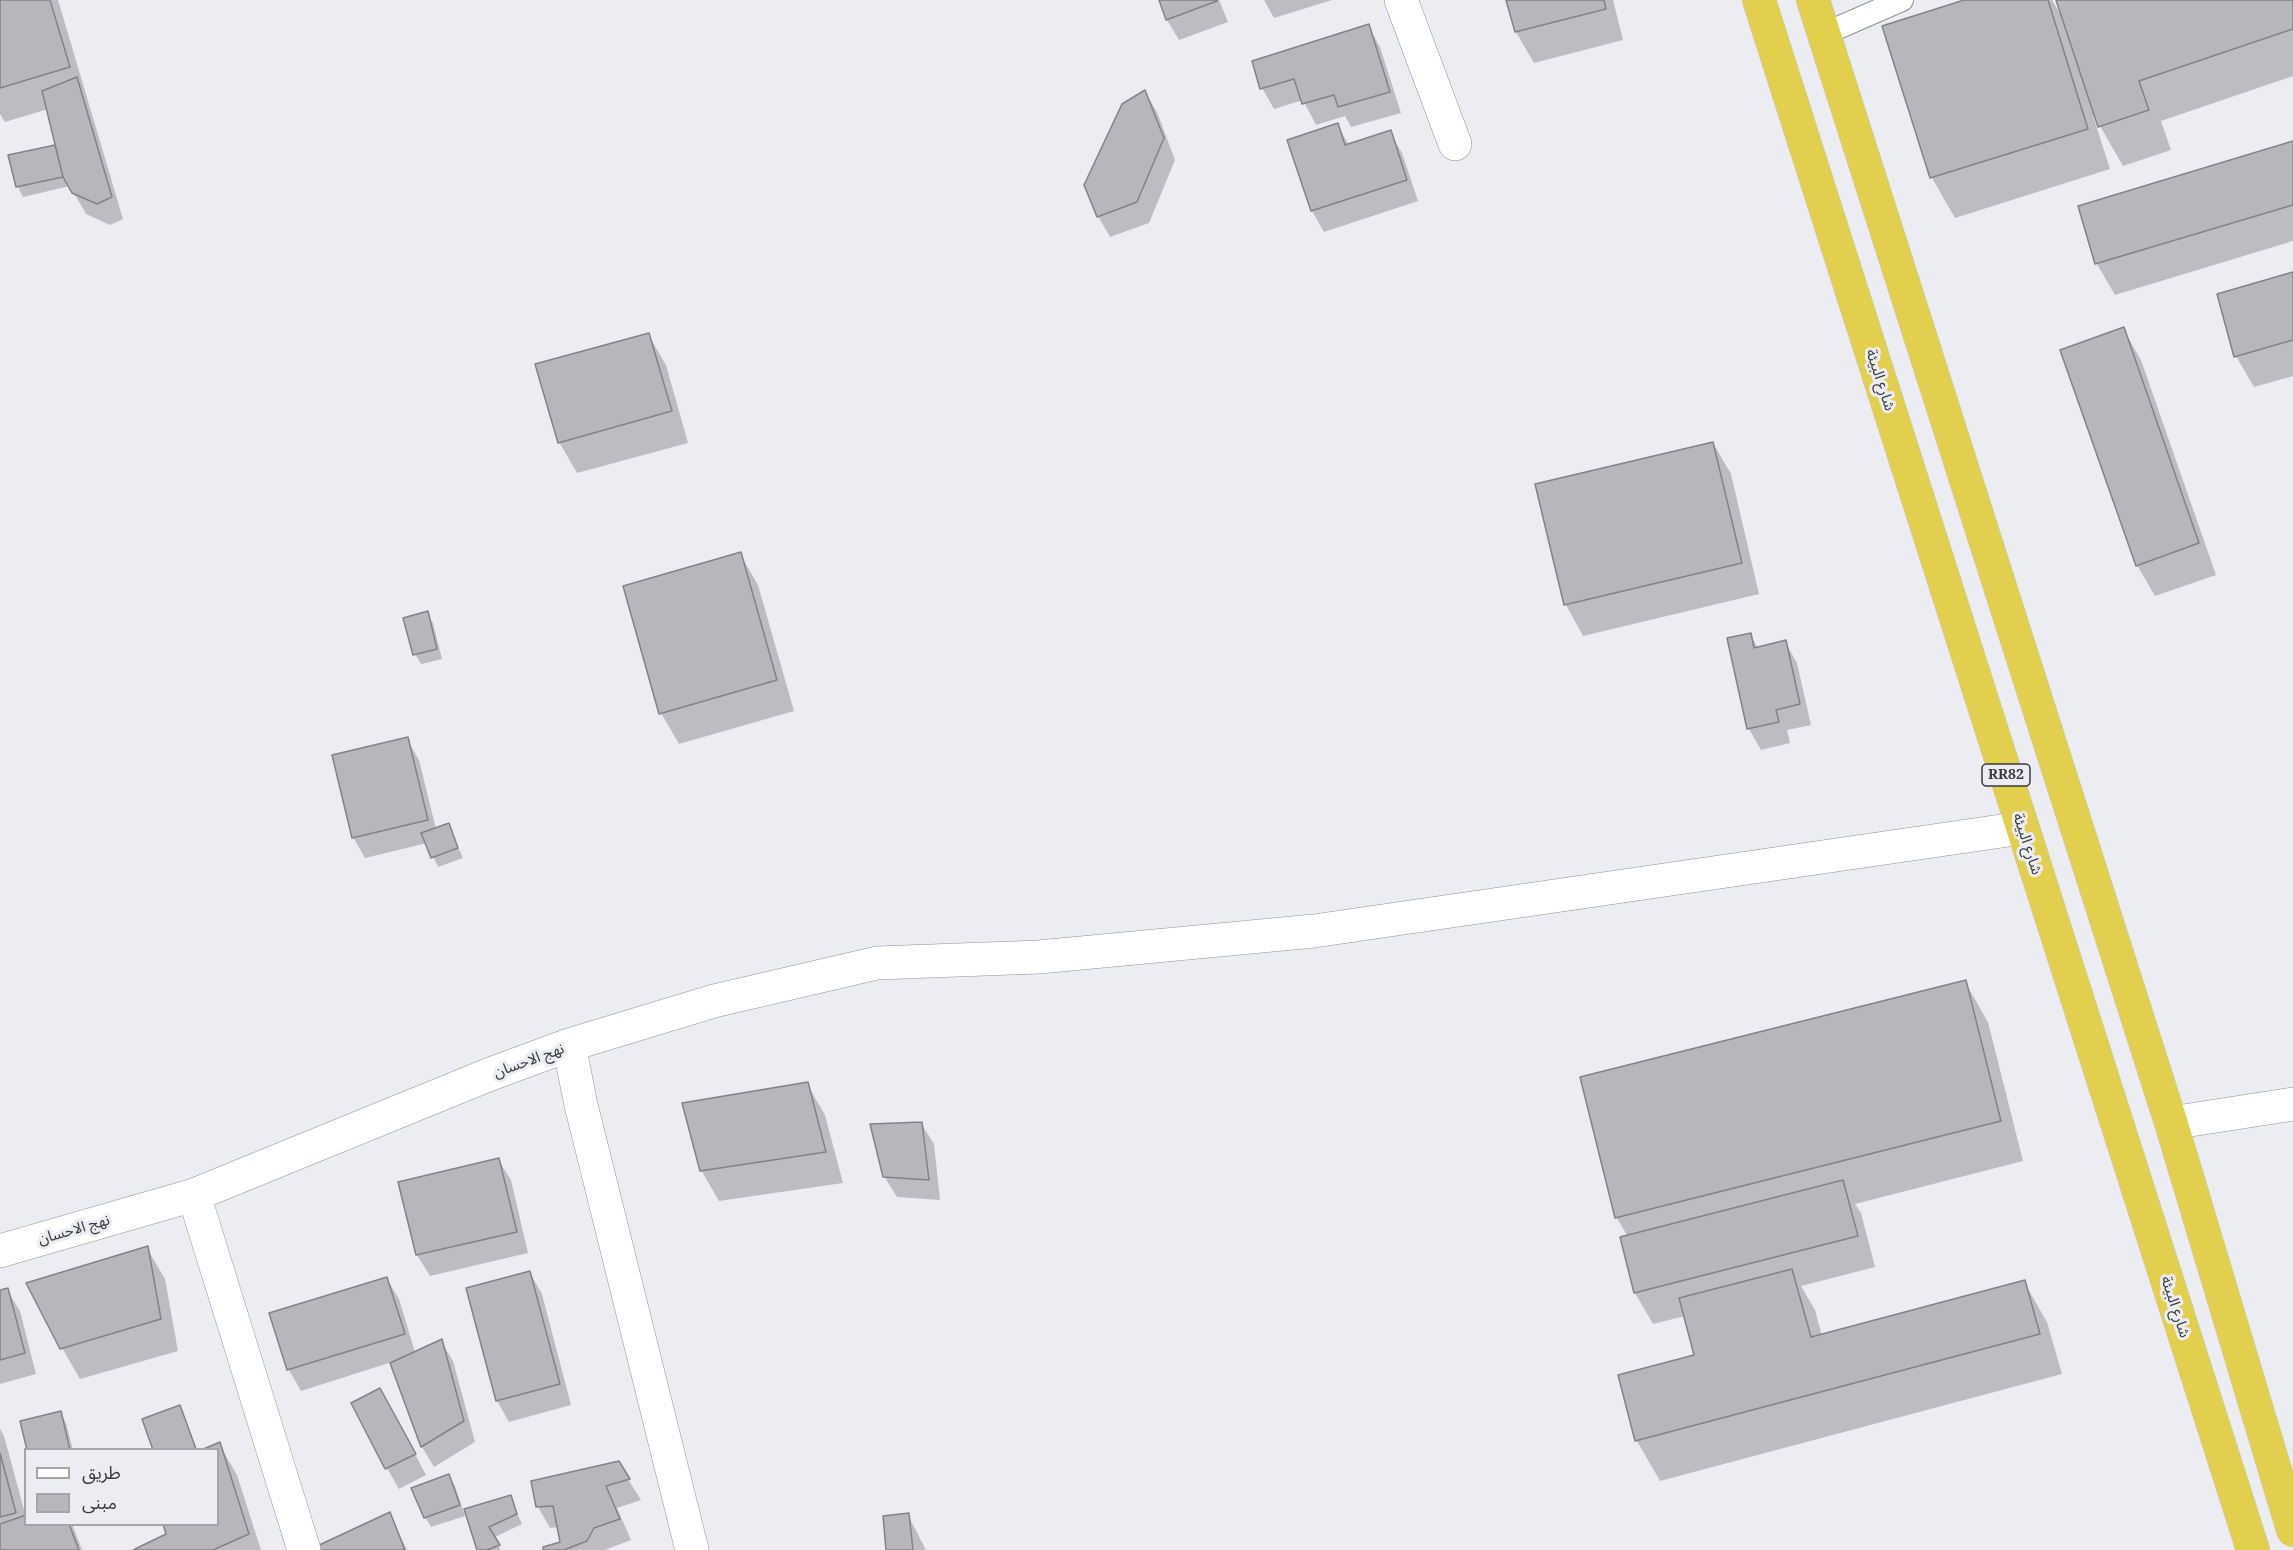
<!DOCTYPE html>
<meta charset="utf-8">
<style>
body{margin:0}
#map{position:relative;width:2293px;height:1550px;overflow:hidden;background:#ebedf2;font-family:"Noto Serif","Noto Sans Arabic",serif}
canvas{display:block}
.legend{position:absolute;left:24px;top:1448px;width:195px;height:78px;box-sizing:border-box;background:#ebedf2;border:2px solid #a4a5a9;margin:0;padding:8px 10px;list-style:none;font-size:18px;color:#393a3c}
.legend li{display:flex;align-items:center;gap:12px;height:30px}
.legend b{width:30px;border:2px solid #a4a5a9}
</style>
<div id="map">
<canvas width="2293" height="1550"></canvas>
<ul class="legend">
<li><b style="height:8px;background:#fff"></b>طريق</li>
<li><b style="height:16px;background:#b5b7bb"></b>مبنى</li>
</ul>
</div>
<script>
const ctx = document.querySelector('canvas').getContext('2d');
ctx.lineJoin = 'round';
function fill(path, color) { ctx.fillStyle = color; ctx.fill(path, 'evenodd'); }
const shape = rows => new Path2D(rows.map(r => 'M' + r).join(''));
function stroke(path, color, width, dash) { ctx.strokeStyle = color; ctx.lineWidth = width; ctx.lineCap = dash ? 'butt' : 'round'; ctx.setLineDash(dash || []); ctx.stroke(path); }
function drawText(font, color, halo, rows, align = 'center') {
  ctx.font = font + ' "Noto Serif","Noto Sans Arabic",serif'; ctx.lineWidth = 6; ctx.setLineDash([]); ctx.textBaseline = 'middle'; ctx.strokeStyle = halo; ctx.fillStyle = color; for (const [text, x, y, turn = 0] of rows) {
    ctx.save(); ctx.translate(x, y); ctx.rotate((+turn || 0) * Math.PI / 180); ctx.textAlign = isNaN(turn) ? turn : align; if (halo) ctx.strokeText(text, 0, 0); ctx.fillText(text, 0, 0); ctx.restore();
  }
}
fill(shape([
 [0,0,58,0,123,219,110,225,86,214,70,186,23,197,18,187,10,157,55,146,58,152,48,109,5,122,0,114],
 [1160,0,1219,0,1228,22,1179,40,1167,20],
 [1264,0,1332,0,1274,18],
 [1508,0,1613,0,1623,40,1534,63,1516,32],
 [1969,0,2052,0,2061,15,2058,0,2293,0,2293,76,2161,121,2171,150,2123,166,2100,126,2096,115,2093,116,2110,169,1955,218,1932,178,1884,27],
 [1368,26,1380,47,1401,113,1351,127,1345,116,1316,125,1303,100,1274,109,1262,88],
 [1145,92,1157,112,1175,160,1149,223,1110,237,1098,216],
 [1337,125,1349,145,1390,132,1402,153,1418,201,1324,232,1312,211,1289,141],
 [2293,143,2293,241,2115,295,2097,264,2080,207],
 [2293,274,2293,376,2254,387,2236,356],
 [2123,329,2141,360,2216,575,2155,596,2137,565],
 [648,334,666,365,688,443,577,473,559,442],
 [1713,443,1731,474,1759,594,1583,636,1566,605,1537,485],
 [740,554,758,585,794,711,679,744,661,713],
 [427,613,433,623,442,659,421,664,415,654],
 [1750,634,1758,648,1785,642,1797,663,1811,725,1787,730,1790,743,1761,750,1749,729,1729,639],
 [407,739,419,760,436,829,448,825,463,858,438,867,427,843,365,858,353,837],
 [1965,982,1988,1022,2023,1161,1855,1204,1861,1213,1875,1267,1801,1286,1815,1310,1822,1336,2024,1282,2047,1322,2062,1374,1660,1481,1637,1441,1620,1376,1696,1356,1685,1316,1653,1324,1635,1293,1628,1237,1617,1218,1582,1078],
 [807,1084,825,1115,843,1183,719,1201,701,1170],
 [921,1123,934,1144,940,1200,897,1197,884,1176],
 [498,1159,511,1180,528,1253,430,1276,417,1255,400,1183],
 [147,1248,165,1279,178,1351,80,1379,62,1348],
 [530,1273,542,1294,571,1405,509,1422,497,1401],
 [387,1279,399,1299,415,1352,441,1341,453,1361,475,1442,434,1467,422,1447,392,1362,301,1391,289,1370,271,1314],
 [7,1290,20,1311,36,1374,0,1384,0,1292],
 [179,1407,197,1450,155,1450],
 [392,1410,426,1475,399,1489,387,1468],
 [61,1413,66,1423,73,1450,29,1450],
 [0,1429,4,1436,26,1517,26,1524,72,1524,82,1550,0,1550],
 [219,1444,237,1475,261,1550,137,1550,218,1524,218,1450],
 [618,1463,641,1500,617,1508,631,1540,605,1550,545,1550,561,1543,559,1527,550,1528,538,1507],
 [449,1476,455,1486,465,1516,431,1527,425,1517],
 [510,1497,522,1524,493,1538,501,1550,479,1550,466,1510],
 [389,1514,407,1550,320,1550],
 [908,1515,926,1550,887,1550]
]), '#0003');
const building = shape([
 [0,0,50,0,70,67,0,88,0,0],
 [1159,0,1217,0,1217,1,1166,20,1159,0],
 [1506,0,1604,0,1606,9,1515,32,1506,0],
 [1964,0,2048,0,2088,129,1930,178,1882,26,1964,0],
 [2056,0,2293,0,2293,29,2139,81,2149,110,2098,127,2056,0],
 [1369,24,1390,92,1338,107,1334,95,1302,104,1294,79,1260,89,1252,61,1369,24],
 [77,77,112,197,97,204,72,193,63,177,42,91,77,77],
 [1145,90,1164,138,1137,202,1097,217,1084,185,1122,104,1145,90],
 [1338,123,1345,145,1391,130,1407,180,1311,211,1287,140,1338,123],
 [2293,141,2293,205,2095,264,2078,206,2293,141],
 [55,145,63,177,16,187,8,155,55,145],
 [2293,272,2293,340,2234,357,2217,294,2293,272],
 [2124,327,2199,543,2136,566,2060,350,2124,327],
 [649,333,672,411,558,443,535,364,649,333],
 [1713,442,1742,563,1564,605,1535,484,1713,442],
 [741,552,777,680,659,714,623,586,741,552],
 [428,611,437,649,413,655,403,618,428,611],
 [1751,633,1754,648,1786,640,1800,704,1776,710,1779,722,1747,729,1727,638,1751,633],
 [408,737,428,820,352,838,332,755,408,737],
 [449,823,458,848,431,858,421,833,449,823],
 [1966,980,2001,1121,1615,1218,1580,1077,1966,980],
 [808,1082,826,1152,700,1171,682,1103,808,1082],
 [922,1122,929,1180,883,1177,870,1124,922,1122],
 [499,1158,517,1232,416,1255,398,1182,499,1158],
 [1843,1180,1858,1236,1634,1293,1620,1237,1843,1180],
 [148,1246,161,1319,60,1349,26,1283,148,1246],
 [1792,1269,1811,1337,2025,1280,2040,1334,1635,1441,1618,1375,1694,1355,1679,1298,1792,1269],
 [530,1271,560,1384,496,1401,466,1288,530,1271],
 [387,1277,405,1334,287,1370,269,1313,387,1277],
 [8,1288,25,1353,0,1360,0,1290,8,1288],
 [442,1339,464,1421,421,1447,390,1363,442,1339],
 [380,1388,416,1454,385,1469,351,1403,380,1388],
 [180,1405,196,1449,153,1450,142,1419,180,1405],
 [61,1411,70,1450,27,1450,20,1421,61,1411],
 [220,1442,249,1534,213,1550,133,1550,166,1534,163,1524,218,1524,218,1450,201,1450,220,1442],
 [0,1453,16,1513,0,1517,0,1453],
 [619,1461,630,1479,606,1486,620,1519,594,1528,587,1541,564,1550,543,1550,543,1547,560,1542,553,1506,536,1507,531,1481,619,1461],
 [449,1474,460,1505,424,1518,411,1488,449,1474],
 [511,1495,517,1514,489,1527,500,1545,487,1550,477,1550,464,1509,511,1495],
 [390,1512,405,1550,318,1550,317,1546,390,1512],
 [909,1513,913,1550,886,1550,883,1516,909,1513],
 [26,1515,26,1524,69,1524,79,1550,0,1550,0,1524,26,1515]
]);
fill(building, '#b5b7bb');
stroke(building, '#818386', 1.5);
const lane = shape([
 [1824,34,1902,0]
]);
const street = shape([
 [1401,0,1455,144],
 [569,1045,714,1001,877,963,1039,957,1314,931,2022,828],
 [2171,1123,2293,1104],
 [194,1195,304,1550],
 [0,1251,194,1195,488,1075,569,1045,581,1105,692,1550]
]);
const highway = shape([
 [1759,0,2253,1550],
 [1813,0,2171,1123,2293,1530]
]);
stroke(lane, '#909296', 24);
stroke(street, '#909296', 34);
stroke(highway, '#c8c8c8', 34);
stroke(lane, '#fff', 22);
stroke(street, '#fff', 33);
stroke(highway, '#e1cf4d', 33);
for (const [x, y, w] of [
 [2006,775,48]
]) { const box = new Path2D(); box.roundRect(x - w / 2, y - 11, w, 22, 4.5); ctx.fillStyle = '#ebedf2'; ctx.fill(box); stroke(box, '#393a3c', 1.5); }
drawText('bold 14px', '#393a3c', null, [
 ["RR82",2006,775]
]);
drawText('15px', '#393a3c', '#ebedf2', [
 ["شارع البيئة",1880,380,72],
 ["شارع البيئة",2027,844,72],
 ["نهج الاحسان",529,1061,-20],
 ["نهج الاحسان",74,1230,-16],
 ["شارع البيئة",2175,1307,72]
]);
</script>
